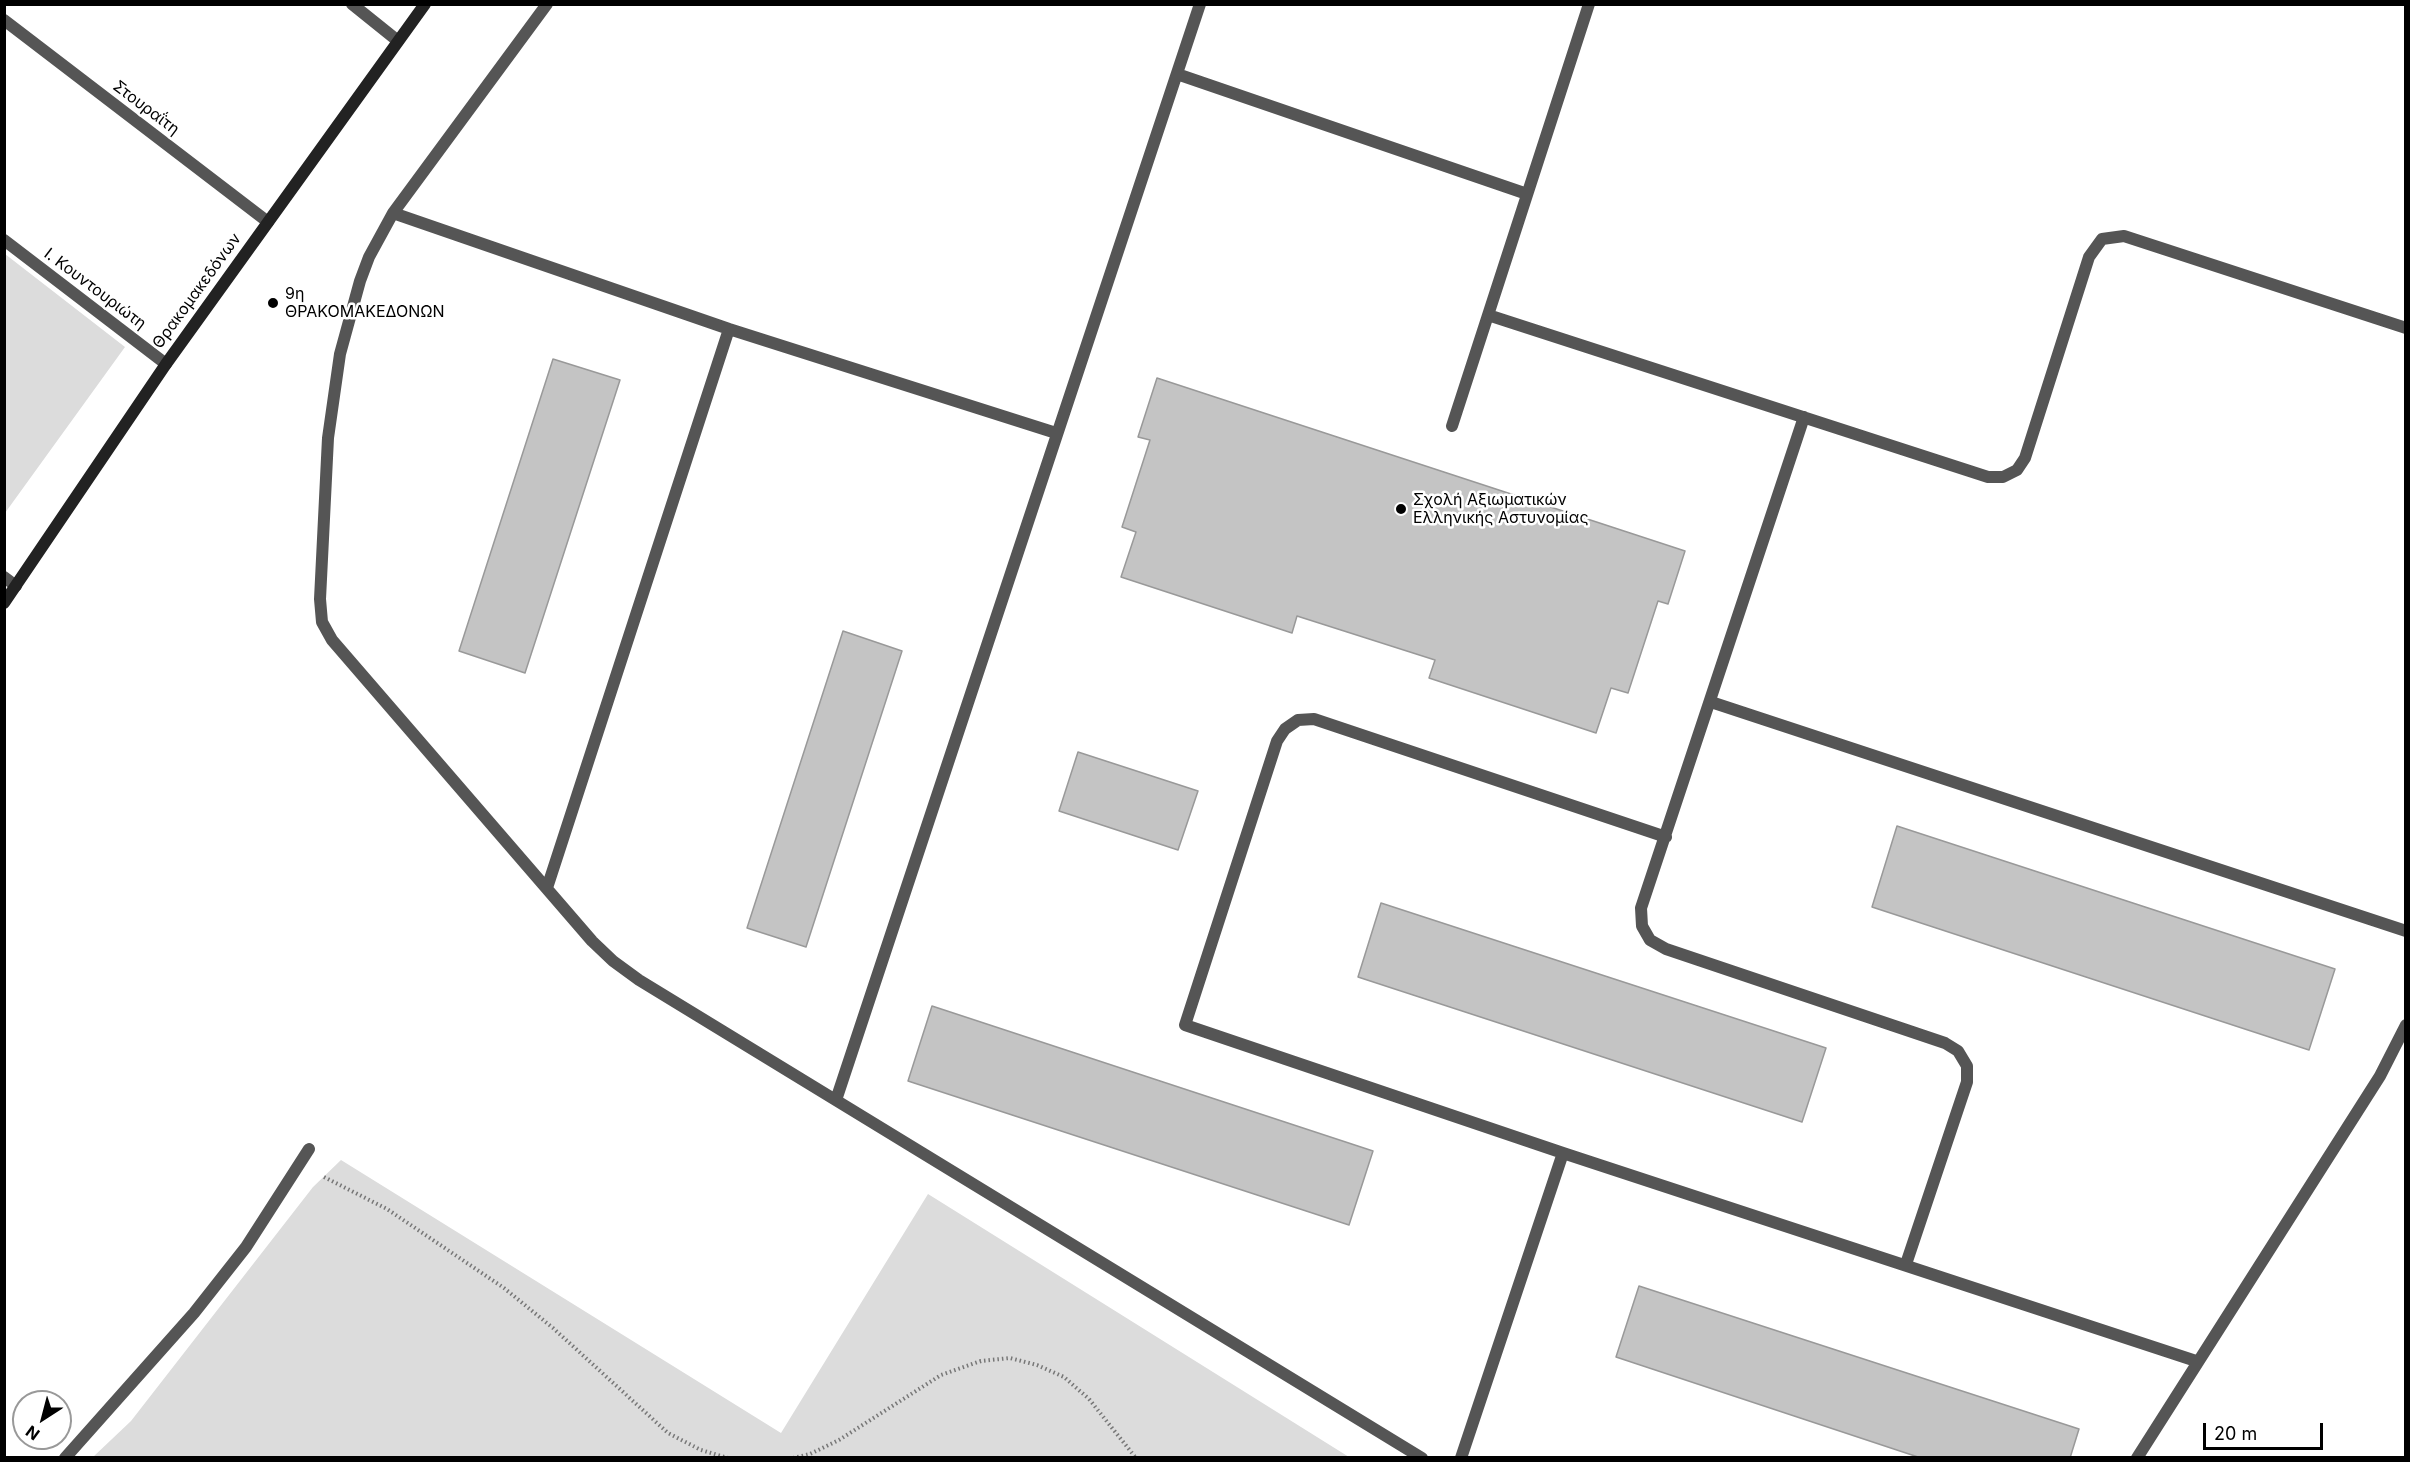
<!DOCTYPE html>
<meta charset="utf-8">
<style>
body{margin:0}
#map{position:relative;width:2410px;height:1462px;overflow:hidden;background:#fff;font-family:Inter,sans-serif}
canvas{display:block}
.frame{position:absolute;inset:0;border:6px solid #000;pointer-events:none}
.north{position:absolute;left:12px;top:1390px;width:60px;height:60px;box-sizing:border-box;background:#fff;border:2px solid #999;border-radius:50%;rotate:216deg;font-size:16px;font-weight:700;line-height:24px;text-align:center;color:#000}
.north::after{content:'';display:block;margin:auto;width:21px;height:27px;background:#000;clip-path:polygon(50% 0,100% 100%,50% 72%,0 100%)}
.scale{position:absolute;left:2203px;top:1423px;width:120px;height:27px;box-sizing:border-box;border:3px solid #000;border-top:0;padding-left:8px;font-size:18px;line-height:21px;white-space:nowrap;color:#000;-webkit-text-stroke:4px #fff;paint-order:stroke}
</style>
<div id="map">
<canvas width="2410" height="1462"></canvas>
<div class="frame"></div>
<div class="north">N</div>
<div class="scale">20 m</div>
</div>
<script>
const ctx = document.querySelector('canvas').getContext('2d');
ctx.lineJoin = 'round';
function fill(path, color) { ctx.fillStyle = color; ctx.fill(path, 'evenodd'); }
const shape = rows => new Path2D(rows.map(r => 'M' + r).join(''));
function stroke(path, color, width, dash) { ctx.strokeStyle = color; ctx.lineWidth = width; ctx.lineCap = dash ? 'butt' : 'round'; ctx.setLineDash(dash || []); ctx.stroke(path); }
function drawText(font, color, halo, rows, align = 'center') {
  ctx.font = font + ' Inter,sans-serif'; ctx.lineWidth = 5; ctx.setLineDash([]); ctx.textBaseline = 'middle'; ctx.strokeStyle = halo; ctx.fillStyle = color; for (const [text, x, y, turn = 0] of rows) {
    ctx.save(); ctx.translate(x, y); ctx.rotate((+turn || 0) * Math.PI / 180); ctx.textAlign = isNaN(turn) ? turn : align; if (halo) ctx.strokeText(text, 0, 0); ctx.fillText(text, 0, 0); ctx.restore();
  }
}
fill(shape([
 [5,254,125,347,5,513],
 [341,1160,781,1433,928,1194,1349,1457,93,1457,131,1421,313,1187]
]), '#dcdcdc');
const building = shape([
 [553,359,620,380,525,673,459,651,553,359],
 [1157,378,1685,551,1668,604,1658,601,1628,693,1611,688,1596,733,1429,678,1435,660,1297,616,1292,633,1121,577,1136,532,1122,527,1150,440,1138,437,1157,378],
 [843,631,902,651,806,947,747,928,843,631],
 [1078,752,1198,791,1178,850,1059,811,1078,752],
 [1897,826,2335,969,2309,1050,1872,907,1897,826],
 [1381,903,1826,1048,1802,1122,1358,977,1381,903],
 [932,1006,1373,1151,1349,1225,908,1081,932,1006],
 [1639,1286,2079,1429,2070,1458,1921,1458,1616,1357,1639,1286]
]);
fill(building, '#c4c4c4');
stroke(building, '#999', 1.5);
stroke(shape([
 [324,1177,387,1209,504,1288,553,1328,668,1433,701,1450,728,1458],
 [793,1458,810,1454,839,1440,941,1375,981,1361,1010,1358,1037,1365,1064,1377,1089,1399,1136,1458]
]), '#777', 4, [1.5, 3]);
stroke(shape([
 [352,4,398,41],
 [547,4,393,213,369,257,360,281,340,354,328,438,320,599,322,622,332,640,592,941,613,961,639,980,1422,1458],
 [4,20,268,222],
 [1177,74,1527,194],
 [393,213,729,329,1056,433],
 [4,240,166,364],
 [1488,315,1988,477,2003,477,2017,470,2025,458,2089,257,2102,239,2124,236,2406,328],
 [1804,417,1641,908,1642,926,1650,940,1666,949,1945,1043,1958,1051,1967,1066,1967,1082,1906,1264],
 [1452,426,1589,4],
 [4,577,16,586],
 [1711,702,2406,931],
 [1666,837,1314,719,1298,720,1285,729,1277,741,1185,1025,1563,1153,2196,1361],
 [547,888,729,329],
 [836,1100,1200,4],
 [65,1458,194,1313,246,1247,309,1149],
 [1461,1458,1563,1153],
 [2137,1458,2380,1076,2406,1025]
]), '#555', 12);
stroke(shape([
 [4,603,166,364,425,4]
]), '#222', 12);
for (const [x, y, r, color] of [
 [273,303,6,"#000"],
 [1401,509,6,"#000"]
]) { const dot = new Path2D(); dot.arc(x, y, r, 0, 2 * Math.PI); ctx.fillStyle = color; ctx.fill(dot); stroke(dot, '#fff', 2); }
drawText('16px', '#000', '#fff', [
 ["Στουραΐτη",146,108,37],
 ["Ι. Κουντουριώτη",95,289,37],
 ["Θρακομακεδόνων",197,291,-54]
]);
drawText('16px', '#000', '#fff', [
 ["9η",285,294],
 ["ΘΡΑΚΟΜΑΚΕΔΟΝΩΝ",285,312],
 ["Σχολή Αξιωματικών",1413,500],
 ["Ελληνικής Αστυνομίας",1413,518]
], 'left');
</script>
